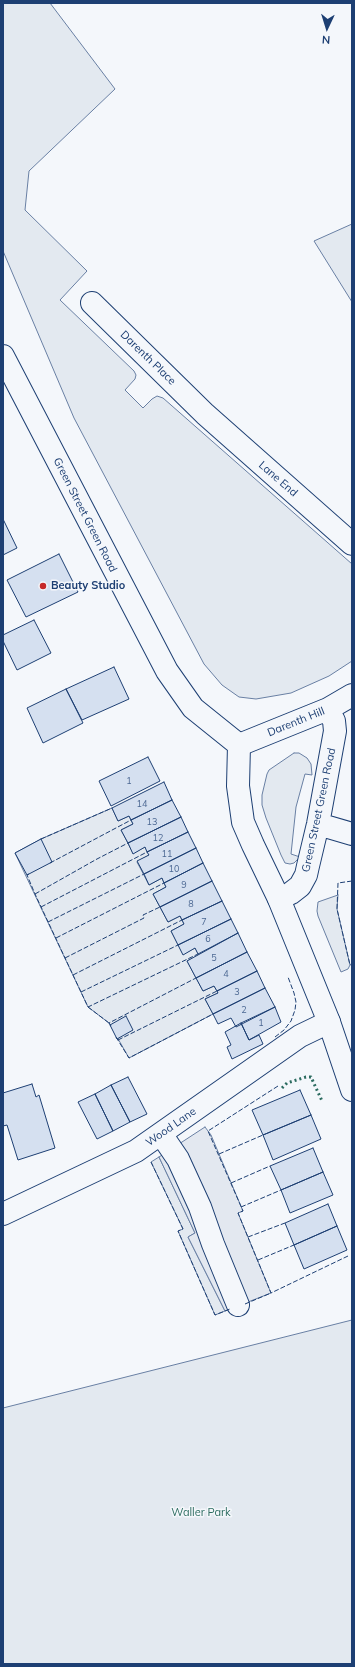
<!DOCTYPE html>
<style>
body{margin:0}
#map{position:relative;width:355px;height:1667px;overflow:hidden;background:#f4f7fb;font-family:Mulish,sans-serif}
canvas{display:block}
.frame{position:absolute;inset:0;border:4px solid #1d3f73;pointer-events:none}
.north{position:absolute;left:307px;top:8px;width:40px;height:40px;-webkit-text-stroke:3px #f4f7fb;paint-order:stroke;rotate:184deg;font-size:11px;font-weight:700;line-height:16px;text-align:center;color:#1d3f73}
.north::after{content:'';display:block;margin:auto;width:14px;height:18px;background:#1d3f73;clip-path:polygon(50% 0,100% 100%,50% 72%,0 100%)}
</style>
<div id="map">
<canvas width="355" height="1667"></canvas>
<div class="frame"></div>
<div class="north">N</div>
</div>
<script>
const ctx = document.querySelector('canvas').getContext('2d');
ctx.lineJoin = 'round';
function fill(path, color) { ctx.fillStyle = color; ctx.fill(path, 'evenodd'); }
const shape = rows => new Path2D(rows.map(r => 'M' + r).join(''));
function stroke(path, color, width, dash) { ctx.strokeStyle = color; ctx.lineWidth = width; ctx.lineCap = dash ? 'butt' : 'round'; ctx.setLineDash(dash || []); ctx.stroke(path); }
function drawText(font, color, halo, rows, align = 'center') {
  ctx.font = font + ' Mulish,sans-serif'; ctx.lineWidth = 3; ctx.setLineDash([]); ctx.textBaseline = 'middle'; ctx.strokeStyle = halo; ctx.fillStyle = color; for (const [text, x, y, turn = 0] of rows) {
    ctx.save(); ctx.translate(x, y); ctx.rotate((+turn || 0) * Math.PI / 180); ctx.textAlign = isNaN(turn) ? turn : align; if (halo) ctx.strokeText(text, 0, 0); ctx.fillText(text, 0, 0); ctx.restore();
  }
}
const green = shape([
 [3,3,50,3,115,89,29,171,25,210,87,271,60,300,134,371,136,375,135,379,125,390,143,408,152,399,157,396,163,398,352,564,352,661,329,676,291,693,256,699,239,697,222,685,204,664,74,418,3,251,3,3],
 [352,224,352,302,314,241,352,224],
 [294,753,299,753,307,758,311,764,312,775,305,774,296,807,291,854,300,857,294,863,290,864,285,863,281,855,266,818,262,805,262,795,267,774,269,770,294,753],
 [112,808,118,821,129,816,133,824,121,830,133,853,145,847,149,855,137,862,149,885,162,878,164,883,166,887,153,894,168,922,180,916,184,924,171,931,183,954,195,948,199,955,187,961,203,991,214,986,218,993,205,999,213,1014,129,1058,109,1023,88,1007,15,853,41,839,112,808],
 [338,895,337,909,350,965,348,969,341,972,318,916,317,911,318,902,338,895],
 [159,1157,195,1233,188,1237,225,1311,215,1315,178,1231,183,1229,151,1162,159,1157],
 [352,1320,352,1664,3,1664,3,1408,352,1320]
]);
fill(green, '#e3e9f0');
stroke(green, '#687fa3', 1);
const parking = shape([
 [205,1127,211,1135,243,1211,238,1213,271,1293,225,1311,188,1237,195,1233,159,1157,205,1127]
]);
fill(parking, '#e3e8f0');
stroke(parking, '#687fa3', 1);
const building = shape([
 [3,519,17,548,3,555,3,519],
 [59,554,78,592,26,617,7,580,59,554],
 [34,620,51,653,17,670,3,641,3,635,34,620],
 [114,667,129,699,82,720,66,689,114,667],
 [66,689,83,723,43,743,27,708,66,689],
 [148,757,160,781,111,806,99,781,148,757],
 [164,782,172,800,131,820,129,816,118,821,112,808,164,782],
 [172,800,181,817,128,843,121,830,133,824,131,820,172,800],
 [181,817,188,832,147,852,145,847,133,854,128,843,181,817],
 [188,832,196,848,144,874,137,861,149,855,147,852,188,832],
 [41,839,52,862,27,875,15,853,41,839],
 [196,848,203,863,164,883,162,878,149,885,144,874,196,848],
 [203,863,212,881,160,907,153,894,166,887,164,883,203,863],
 [212,881,222,901,182,920,180,916,168,922,160,907,212,881],
 [222,901,231,919,178,945,171,931,184,924,182,920,222,901],
 [231,919,238,933,198,954,195,948,183,955,178,945,231,919],
 [238,933,247,952,196,978,187,961,238,933],
 [247,952,257,971,217,991,214,986,203,991,196,978,247,952],
 [257,971,265,988,213,1014,205,999,218,993,217,991,257,971],
 [265,988,275,1007,236,1027,231,1018,218,1024,213,1014,265,988],
 [275,1007,281,1022,249,1040,241,1023,275,1007],
 [126,1016,133,1030,117,1039,110,1025,126,1016],
 [241,1023,249,1040,259,1035,263,1044,232,1059,227,1047,231,1045,225,1032,241,1023],
 [128,1077,147,1114,130,1122,111,1085,128,1077],
 [32,1084,36,1097,39,1095,55,1148,18,1160,7,1125,3,1126,3,1093,32,1084],
 [111,1085,130,1122,113,1131,95,1094,111,1085],
 [300,1090,311,1115,263,1135,252,1110,300,1090],
 [95,1094,113,1131,97,1139,78,1102,95,1094],
 [311,1115,321,1139,273,1160,263,1135,311,1115],
 [313,1148,323,1172,281,1190,270,1166,313,1148],
 [323,1172,333,1195,290,1213,281,1190,323,1172],
 [328,1204,337,1226,294,1245,285,1223,328,1204],
 [337,1226,347,1250,304,1269,294,1245,337,1226]
]);
fill(building, '#d5e0f0');
stroke(building, '#1d3f73', 1);
const minor = shape([
 [92,303,205,414,352,544],
 [239,745,328,709,352,695],
 [318,824,352,834],
 [279,899,291,893,300,886,306,875,308,866,318,824,335,731,334,721,328,709],
 [161,1134,178,1159,200,1207,213,1244,238,1305],
 [3,1214,136,1151,300,1036,329,1022]
]);
const major = shape([
 [3,356,167,671,193,708,239,745,238,786,243,822,253,845,279,899,329,1022,352,1090]
]);
stroke(minor, '#1d3f73', 24);
stroke(major, '#1d3f73', 24);
stroke(minor, '#f4f7fb', 22);
stroke(major, '#f4f7fb', 22);
stroke(shape([
 [282,1088,287,1083,306,1077,311,1077,322,1101]
]), '#2c6c60', 3, [2, 3]);
stroke(shape([
 [41,839,112,808],
 [50,863,131,820],
 [29,874,27,875,35,894,88,1007,198,954],
 [352,881,338,883,337,909,350,965,352,964],
 [35,894,97,859,128,843],
 [41,907,147,852],
 [48,922,144,874],
 [56,938,164,883],
 [65,958,144,918,143,915,160,907],
 [73,975,182,920],
 [81,992,178,945],
 [88,1007,109,1023],
 [111,1026,109,1023,196,978],
 [116,1037,129,1058,213,1014],
 [275,1037,284,1030,291,1021,295,1010,296,1002,294,993,288,977],
 [118,1040,217,991],
 [278,1086,208,1131,243,1211,238,1213,271,1293,348,1256],
 [219,1154,263,1135],
 [151,1162,183,1229,178,1231,215,1315,230,1309],
 [231,1183,270,1166],
 [241,1207,281,1190],
 [248,1237,285,1223],
 [258,1260,294,1245],
 [245,1304,271,1293]
]), '#1d3f73', 1, [5, 2]);
for (const [x, y, r, color] of [
 [43,586,4,"#c62828"]
]) { const dot = new Path2D(); dot.arc(x, y, r, 0, 2 * Math.PI); ctx.fillStyle = color; ctx.fill(dot); stroke(dot, '#f4f7fb', 1.5); }
drawText('9px', '#4b6792', null, [
 ["1",129,781],
 ["14",142,804],
 ["13",152,822],
 ["12",158,838],
 ["11",167,854],
 ["10",174,869],
 ["9",184,885],
 ["8",191,904],
 ["7",204,922],
 ["6",208,939],
 ["5",214,958],
 ["4",226,974],
 ["3",237,992],
 ["2",244,1010],
 ["1",261,1023]
]);
drawText('11px', '#1d3f73', '#f4f7fb', [
 ["Darenth Place",148,358,44],
 ["Lane End",278,479,41],
 ["Green Street Green Road",85,515,63],
 ["Darenth Hill",296,722,-22],
 ["Green Street Green Road",319,810,-78],
 ["Wood Lane",171,1127,-35]
]);
drawText('bold 11px', '#1d3f73', '#f4f7fb', [
 ["Beauty Studio",51,586]
], 'left');
drawText('11px', '#2c6c60', '#f4f7fb', [
 ["Waller Park",201,1513]
]);
</script>
